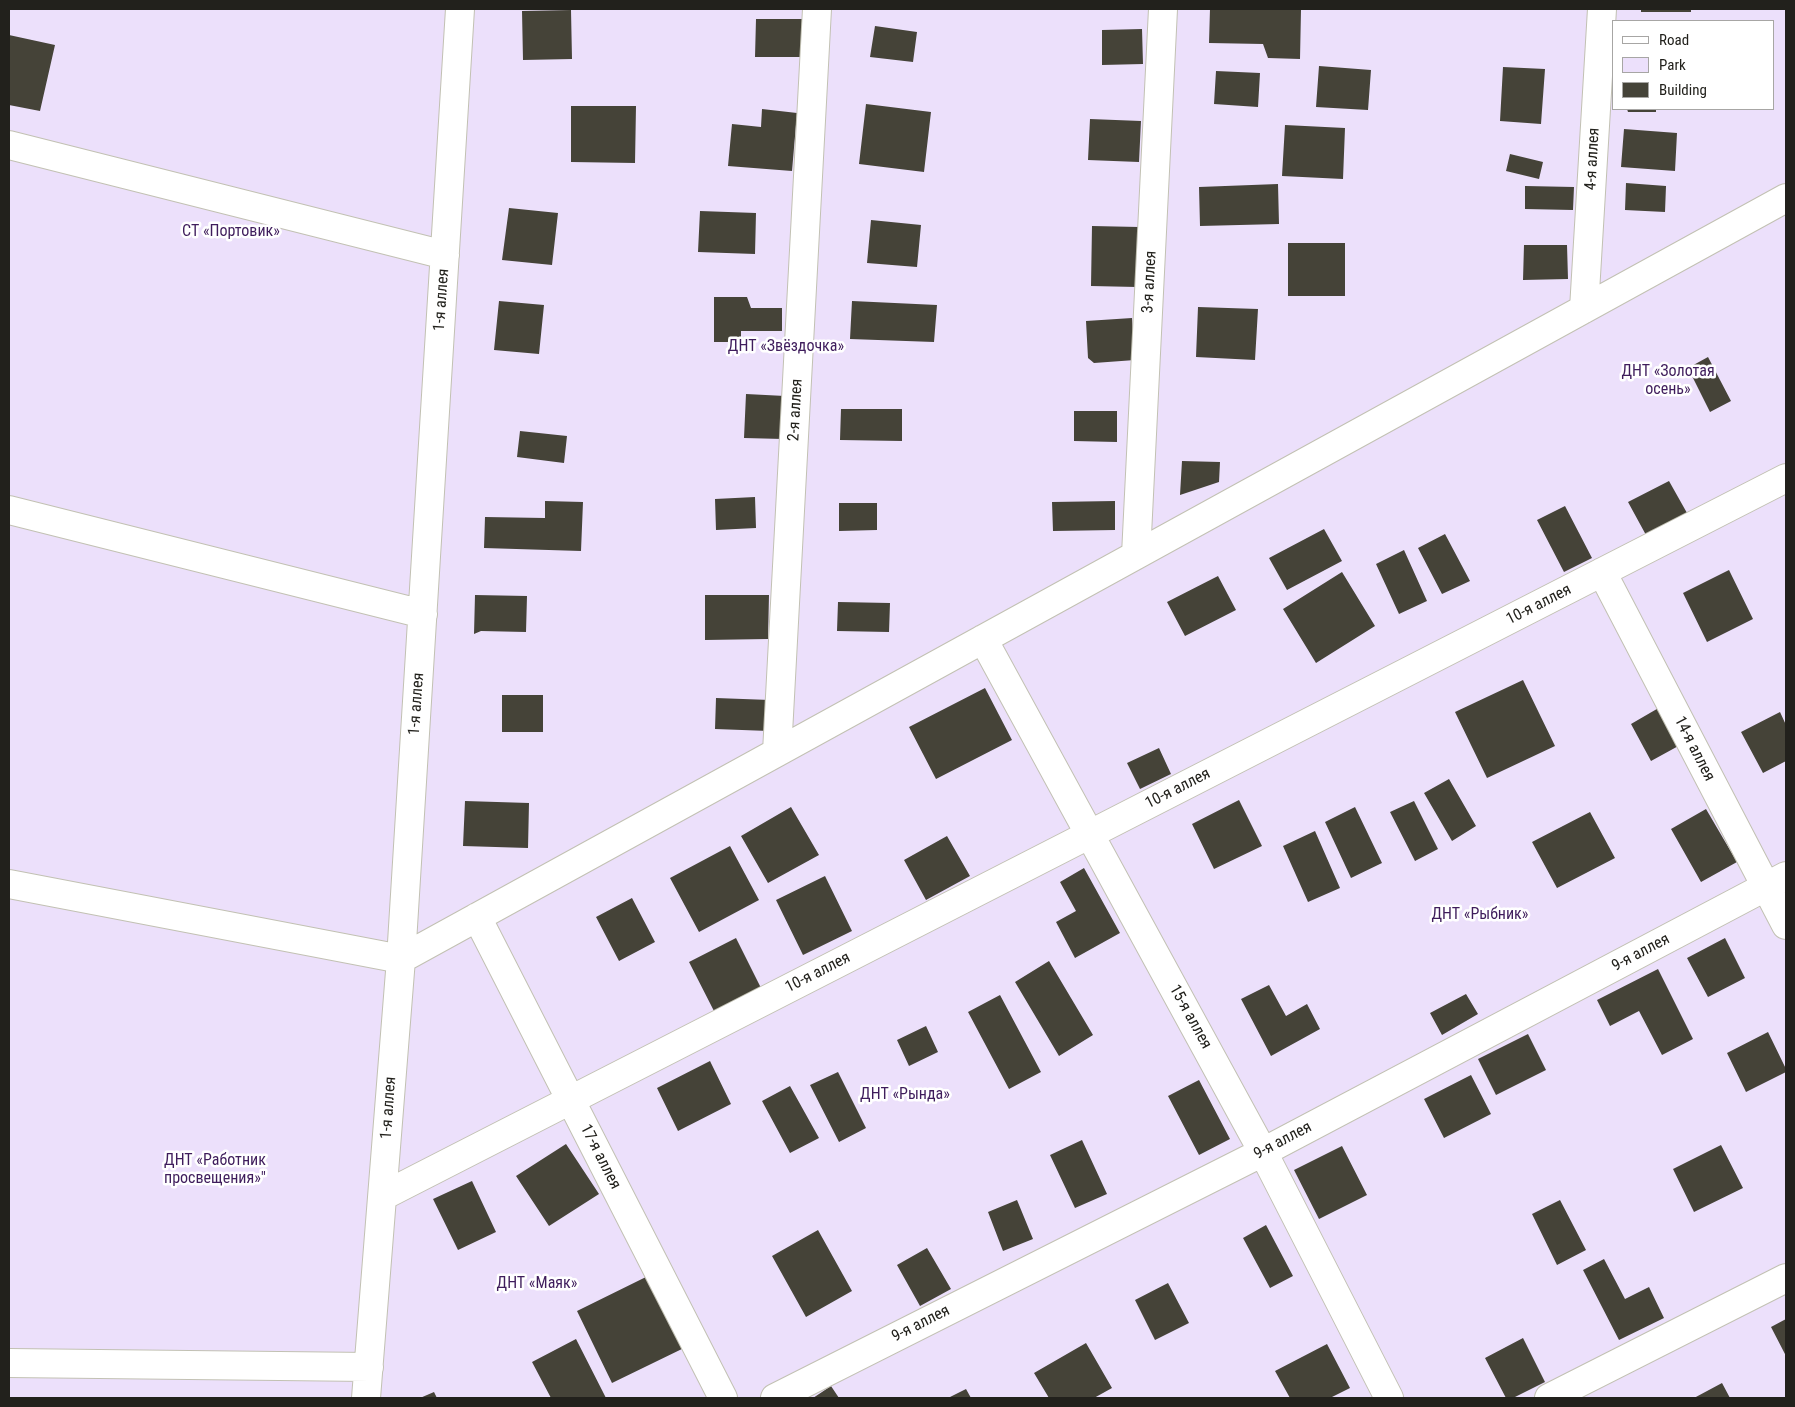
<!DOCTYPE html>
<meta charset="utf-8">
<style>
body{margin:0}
#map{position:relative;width:1795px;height:1407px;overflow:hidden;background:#f7f5e6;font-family:"Roboto Condensed",sans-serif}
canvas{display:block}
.frame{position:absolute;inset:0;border:10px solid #22211c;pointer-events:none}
.legend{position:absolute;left:1612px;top:20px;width:162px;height:90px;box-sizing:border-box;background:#fff;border:1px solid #a7a6a4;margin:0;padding:6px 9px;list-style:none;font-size:15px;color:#22211c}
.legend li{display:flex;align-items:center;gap:10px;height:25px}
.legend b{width:25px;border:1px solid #a7a6a4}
</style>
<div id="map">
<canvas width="1795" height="1407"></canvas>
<div class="frame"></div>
<ul class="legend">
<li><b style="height:6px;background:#fff"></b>Road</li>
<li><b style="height:14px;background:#ece0fb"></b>Park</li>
<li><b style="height:14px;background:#454338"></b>Building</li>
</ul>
</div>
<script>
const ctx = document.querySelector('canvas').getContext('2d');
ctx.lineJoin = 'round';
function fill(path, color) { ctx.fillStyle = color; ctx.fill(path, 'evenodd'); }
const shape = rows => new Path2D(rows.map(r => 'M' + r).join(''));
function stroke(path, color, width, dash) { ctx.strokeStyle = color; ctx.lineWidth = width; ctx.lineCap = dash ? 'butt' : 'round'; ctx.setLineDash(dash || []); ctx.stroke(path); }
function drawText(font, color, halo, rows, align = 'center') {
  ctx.font = font + ' "Roboto Condensed",sans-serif'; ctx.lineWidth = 5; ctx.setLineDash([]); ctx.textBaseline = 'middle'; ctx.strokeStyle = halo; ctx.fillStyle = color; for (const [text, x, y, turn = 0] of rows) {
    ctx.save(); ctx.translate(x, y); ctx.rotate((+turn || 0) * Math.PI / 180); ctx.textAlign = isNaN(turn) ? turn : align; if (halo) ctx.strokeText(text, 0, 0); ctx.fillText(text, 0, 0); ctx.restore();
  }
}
fill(shape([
 [9,9,1786,9,1786,1398,9,1398],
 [1614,21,1774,21,1774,109,1614,109]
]), '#ece0fb');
fill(shape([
 [1210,9,1301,10,1300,59,1268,58,1263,44,1209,43],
 [1641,9,1691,9,1691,12,1641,12],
 [571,10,572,59,523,60,522,11],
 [756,19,802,19,801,57,755,57],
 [875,26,917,32,913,62,870,57],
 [1142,29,1143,64,1102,65,1102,30],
 [9,35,55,45,40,111,9,105],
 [1319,66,1371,70,1368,110,1316,107],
 [1503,67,1545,69,1541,124,1500,121],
 [1216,71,1260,73,1258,107,1214,104],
 [866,104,931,112,924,172,859,164],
 [571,106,636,106,635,163,571,162],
 [762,109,797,113,792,171,728,166,732,124,761,127],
 [1627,109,1656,109,1656,112,1628,112],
 [1090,119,1141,121,1139,162,1088,160],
 [1285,125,1345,128,1343,179,1282,176],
 [1624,129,1677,133,1675,171,1621,167],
 [1510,154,1543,162,1539,179,1506,171],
 [1626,183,1666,186,1665,212,1625,210],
 [1278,184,1279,224,1200,226,1199,187],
 [1525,186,1574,187,1573,210,1525,209],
 [509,208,558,213,552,265,502,260],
 [700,211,756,213,755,254,698,252],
 [871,220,921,225,917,267,867,263],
 [1092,226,1139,227,1137,287,1091,286],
 [1288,243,1345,243,1345,296,1288,296],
 [1524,245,1567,245,1568,279,1523,280],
 [714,297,747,297,751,308,782,308,782,331,741,331,741,342,714,342],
 [499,301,544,305,539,354,494,350],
 [852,301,937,305,934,342,850,339],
 [1198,307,1258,309,1255,360,1196,357],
 [1132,318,1135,360,1094,363,1088,358,1086,321],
 [1708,357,1731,401,1710,412,1688,368],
 [746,394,785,396,783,439,744,438],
 [841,409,902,409,902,441,840,440],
 [1074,411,1117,411,1117,442,1074,441],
 [520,431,567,436,564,463,517,457],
 [1182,461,1220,462,1219,482,1180,495],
 [1669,481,1687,513,1646,535,1628,502],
 [755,497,756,528,716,530,715,499],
 [545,501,583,502,581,551,484,548,485,517,545,518],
 [1115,501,1115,530,1053,531,1052,502],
 [839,503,877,503,877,530,839,531],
 [1565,506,1592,558,1564,572,1537,520],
 [1324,529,1342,561,1287,590,1269,558],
 [1445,534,1470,581,1442,594,1418,548],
 [1404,550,1427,601,1399,614,1376,564],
 [1729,570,1753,619,1707,642,1683,593],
 [1342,572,1375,626,1316,663,1283,609],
 [1218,576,1236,610,1185,636,1167,602],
 [475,595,527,596,526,632,481,631,474,634],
 [705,595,769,595,768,639,705,640],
 [838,602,890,603,889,632,837,631],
 [1523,680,1555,746,1487,778,1455,712],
 [985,688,1012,740,936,779,909,727],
 [502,695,543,695,543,732,502,732],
 [716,698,770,700,769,731,715,729],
 [1662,706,1682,744,1651,761,1631,724],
 [1780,712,1786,725,1786,761,1763,773,1741,732],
 [1159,748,1171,774,1140,789,1127,763],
 [1449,779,1476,826,1452,841,1424,793],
 [1239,800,1262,846,1214,869,1192,824],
 [465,801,529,803,528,848,463,846],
 [1414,801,1438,849,1415,861,1390,812],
 [791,807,819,855,768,883,741,836],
 [1355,807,1382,863,1351,878,1325,822],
 [1706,809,1737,862,1701,882,1671,829],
 [1590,812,1615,858,1557,888,1532,842],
 [1315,831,1340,888,1308,902,1283,846],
 [947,836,970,876,926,900,904,860],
 [730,846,759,900,699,932,670,878],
 [1084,868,1120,933,1075,958,1056,922,1076,911,1060,882],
 [825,876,852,931,803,955,776,900],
 [632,898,655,942,619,961,596,917],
 [736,938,762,990,715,1013,689,962],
 [1725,938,1745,978,1708,997,1687,958],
 [1049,961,1093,1035,1059,1056,1015,982],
 [1658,969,1693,1039,1662,1055,1639,1011,1610,1026,1597,1000],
 [1269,985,1286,1016,1307,1004,1320,1029,1271,1056,1241,999],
 [1466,994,1478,1014,1442,1035,1430,1013],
 [1000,995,1041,1072,1009,1089,968,1012],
 [926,1026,938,1052,909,1066,897,1040],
 [1768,1032,1786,1069,1786,1072,1746,1092,1727,1053],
 [1528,1034,1546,1070,1496,1095,1478,1059],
 [710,1061,731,1104,678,1131,657,1088],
 [838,1072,866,1128,839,1142,810,1085],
 [1471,1075,1491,1114,1444,1138,1424,1099],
 [1199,1080,1230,1139,1199,1155,1168,1096],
 [790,1086,819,1138,790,1153,762,1101],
 [1082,1140,1107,1194,1075,1208,1050,1155],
 [566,1144,599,1194,549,1226,516,1176],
 [1721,1145,1743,1188,1694,1212,1673,1169],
 [1342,1146,1367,1195,1319,1219,1294,1170],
 [472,1181,496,1232,458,1250,433,1199],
 [1017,1200,1033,1239,1003,1251,988,1212],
 [1560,1200,1586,1250,1557,1265,1532,1214],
 [1266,1225,1293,1276,1270,1288,1243,1238],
 [818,1230,852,1291,806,1317,772,1256],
 [927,1248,951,1289,920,1306,897,1265],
 [1604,1259,1625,1299,1649,1287,1664,1318,1619,1340,1583,1270],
 [650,1275,686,1347,612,1383,577,1311],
 [1168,1283,1189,1323,1155,1340,1135,1300],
 [1786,1319,1786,1356,1771,1327],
 [1523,1338,1545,1382,1513,1398,1506,1398,1485,1358],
 [576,1339,606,1398,551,1398,532,1362],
 [1086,1343,1112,1388,1094,1398,1049,1398,1034,1373],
 [1327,1344,1350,1388,1330,1398,1290,1398,1275,1371],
 [1722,1383,1730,1398,1694,1398],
 [831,1386,839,1398,813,1398],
 [966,1389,971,1398,948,1398],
 [434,1392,437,1398,420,1398]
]), '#454338');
const minor = shape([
 [9,145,445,255],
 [1584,309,1602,9],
 [9,510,423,614],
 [1136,555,1163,9],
 [1602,572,1786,925],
 [983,639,1263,1152,1389,1398],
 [777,752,817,9],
 [9,884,401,959,1786,198],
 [477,917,723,1398],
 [383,1196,1786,478],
 [9,1363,369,1367],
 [366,1398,401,959,460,9],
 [775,1398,1263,1152,1786,876],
 [1549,1398,1786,1278]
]);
stroke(minor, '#c2c1b3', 30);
stroke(minor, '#fff', 28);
drawText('16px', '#22211c', '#fff', [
 ["4-я аллея",1593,159,-87],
 ["3-я аллея",1150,282,-87],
 ["1-я аллея",442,300,-86],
 ["2-я аллея",796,410,-87],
 ["10-я аллея",1539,605,-27],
 ["1-я аллея",417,704,-86],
 ["14-я аллея",1694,749,63],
 ["10-я аллея",1178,789,-27],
 ["9-я аллея",1641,953,-28],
 ["10-я аллея",818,973,-27],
 ["15-я аллея",1190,1017,61],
 ["1-я аллея",389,1108,-86],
 ["9-я аллея",1283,1141,-28],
 ["17-я аллея",600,1157,63],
 ["9-я аллея",921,1324,-27]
]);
drawText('16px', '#3f1d5c', '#fff', [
 ["СТ «Портовик»",231,232],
 ["ДНТ «Звёздочка»",786,347],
 ["ДНТ «Золотая",1668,372],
 ["осень»",1668,390],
 ["ДНТ «Рыбник»",1480,915],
 ["ДНТ «Рында»",905,1095],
 ["ДНТ «Работник",215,1161],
 ["просвещения»\"",215,1179],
 ["ДНТ «Маяк»",537,1284]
]);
</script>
